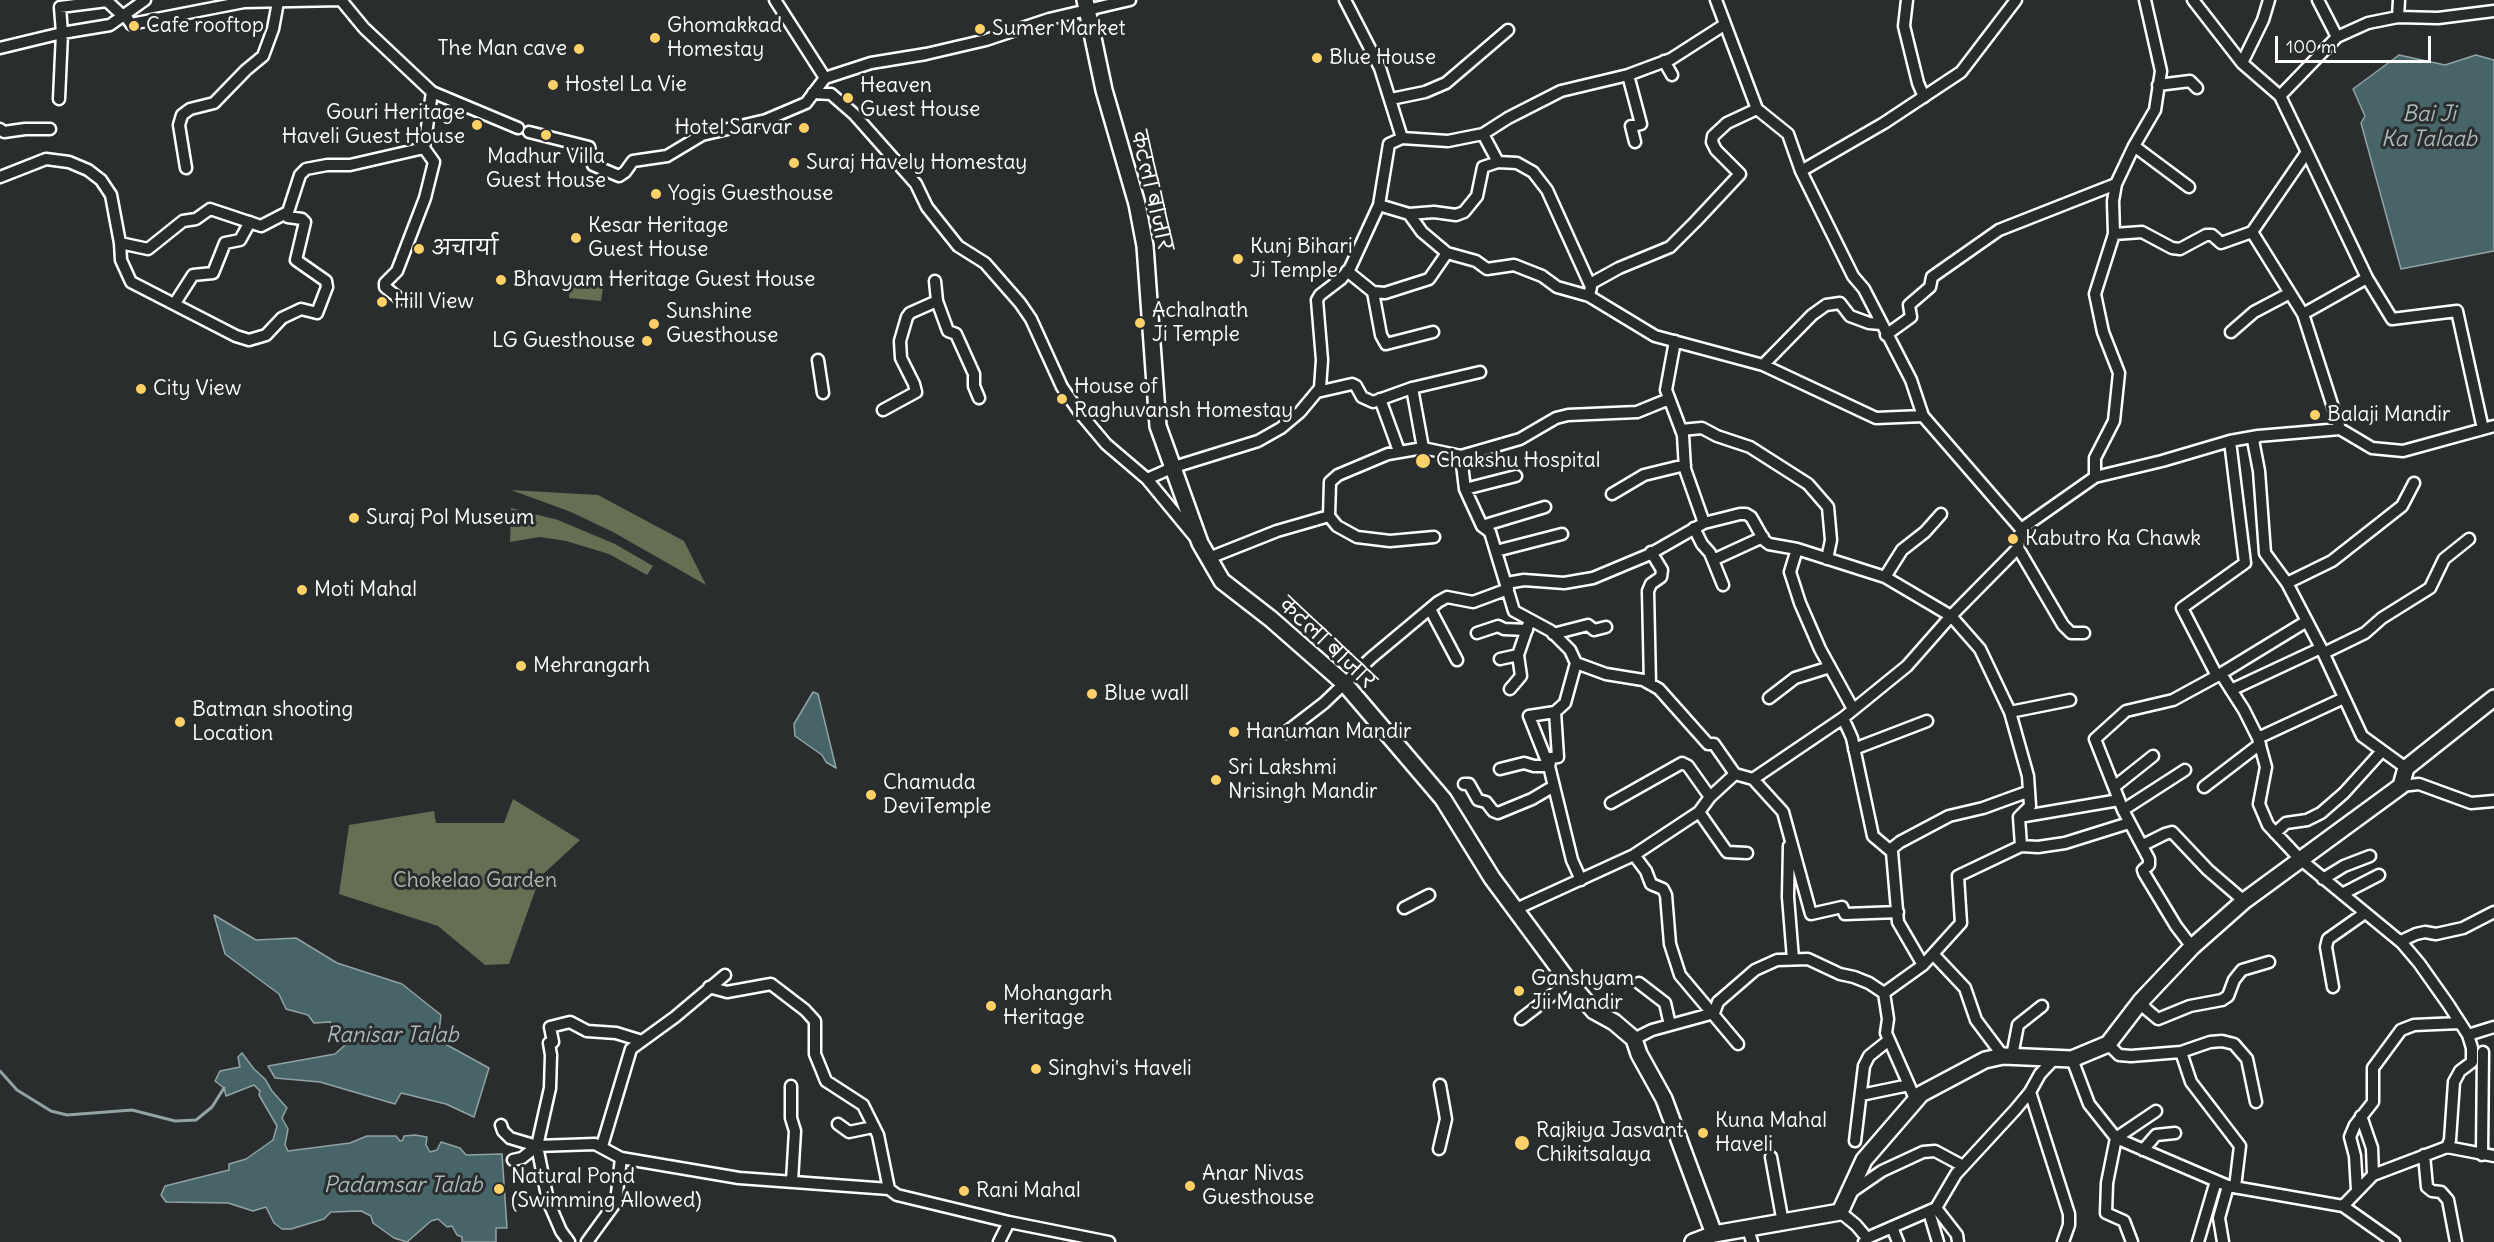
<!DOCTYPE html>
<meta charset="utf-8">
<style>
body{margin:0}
#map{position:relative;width:2494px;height:1242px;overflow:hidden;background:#2a2d2e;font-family:Delius,sans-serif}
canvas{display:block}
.scale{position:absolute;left:2275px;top:36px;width:156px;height:27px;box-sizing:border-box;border:3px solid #fff;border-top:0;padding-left:8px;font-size:18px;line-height:21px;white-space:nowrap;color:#fff;-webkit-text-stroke:4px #2a2d2e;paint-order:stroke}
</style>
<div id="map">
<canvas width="2494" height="1242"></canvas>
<div class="scale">100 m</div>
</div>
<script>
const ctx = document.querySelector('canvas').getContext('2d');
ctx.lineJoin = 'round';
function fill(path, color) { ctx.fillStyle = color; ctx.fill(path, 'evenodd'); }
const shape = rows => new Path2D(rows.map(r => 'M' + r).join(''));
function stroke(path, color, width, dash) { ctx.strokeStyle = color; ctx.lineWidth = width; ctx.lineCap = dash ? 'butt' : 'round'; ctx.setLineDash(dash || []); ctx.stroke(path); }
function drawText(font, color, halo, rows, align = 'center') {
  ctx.font = font + ' Delius,"Playpen Sans Deva",sans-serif'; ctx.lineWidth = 6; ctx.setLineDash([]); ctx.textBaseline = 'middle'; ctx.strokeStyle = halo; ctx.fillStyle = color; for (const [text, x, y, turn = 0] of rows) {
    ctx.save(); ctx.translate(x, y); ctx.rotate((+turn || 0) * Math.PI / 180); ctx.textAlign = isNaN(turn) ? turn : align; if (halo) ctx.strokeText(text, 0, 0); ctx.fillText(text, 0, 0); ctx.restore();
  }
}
fill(shape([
 [583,275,604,281,601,301,569,298,570,283],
 [511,490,598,495,684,541,706,585,613,532,571,512],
 [511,508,558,520,615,544,653,566,647,575,609,554,566,541,540,537,510,542],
 [513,799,580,840,540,877,509,964,485,965,438,926,339,894,349,825,434,811,436,823,504,823]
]), '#666e54');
const water = shape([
 [2399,55,2445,65,2476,55,2494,60,2494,251,2401,269,2361,123,2365,116,2353,89,2399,55],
 [813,692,818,694,836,768,826,762,822,755,795,736,794,724,813,692],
 [214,915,256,940,296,938,337,963,402,984,441,1015,438,1040,489,1068,474,1117,446,1104,401,1093,395,1104,320,1082,275,1078,268,1066,335,1054,345,1045,330,1022,314,1023,308,1015,286,1009,279,994,225,954,214,915],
 [242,1053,254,1069,265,1079,272,1091,287,1108,282,1118,288,1129,285,1145,288,1151,350,1143,367,1136,396,1136,400,1141,403,1140,404,1136,415,1135,427,1137,426,1145,430,1152,437,1150,441,1142,460,1148,466,1155,502,1154,507,1228,496,1228,496,1242,462,1242,462,1237,457,1235,452,1226,447,1227,438,1219,431,1221,407,1242,394,1238,373,1223,371,1216,361,1211,331,1212,324,1219,291,1229,282,1229,274,1223,266,1207,253,1211,228,1203,166,1202,161,1195,165,1186,229,1170,229,1164,246,1159,273,1140,277,1126,259,1095,260,1091,254,1085,226,1096,224,1088,215,1081,220,1071,240,1067,238,1057,242,1053]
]);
fill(water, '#476569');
stroke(water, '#91a3a5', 1.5);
stroke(shape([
 [0,1071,17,1090,51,1111,67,1115,132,1110,175,1121,196,1120,212,1107,224,1088]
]), '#91a3a5', 3);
const street = shape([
 [341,0,364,28,432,92,424,148,434,162,425,198,397,271,385,283,385,287,400,299],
 [775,0,825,78],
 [1716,0,1757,109,1788,134,1801,171,1853,276,1864,289,1911,380,1923,416,2021,529],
 [1907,0,1904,26,1918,83,1924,97],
 [2193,0,2242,63,2280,96,2307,152,2252,232,2303,314,2340,429,2372,448,2403,451,2494,426],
 [125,15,131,24,244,2,341,0],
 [2398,17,2399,0],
 [2337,37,2368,23,2398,17,2438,18,2494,11],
 [0,48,62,33,110,25,145,0],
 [1664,61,1672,75],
 [2242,63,2263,20,2269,0],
 [1628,75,1641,124,1631,126,1635,142],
 [2158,85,2190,81,2197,88],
 [432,92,518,128],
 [813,93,831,94,854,114,916,184,927,207,958,246,985,263,1020,303,1031,319,1062,387,1080,413,1106,444,1147,479,1194,536],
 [2280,96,2337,37,2318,0],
 [59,99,62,33,60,7,107,1,123,16],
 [1391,99,1425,92,1446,83,1508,30],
 [0,129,4,132,25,129,50,129],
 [529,132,589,147,593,165,619,176,625,172,633,161,667,156,702,135,766,120,806,103,825,78,871,63,926,54,986,40,1049,19,1130,0],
 [1483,134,1498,162],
 [1402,138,1448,141,1483,134,1508,118,1561,91,1628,75,1671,59,1724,25],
 [2134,146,2189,187],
 [2307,152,2367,278,2392,319,2457,311,2483,429],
 [186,168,179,125,182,115,190,109,214,103,246,70,263,56,273,29,278,2],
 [1801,171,1884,123,1961,72,2016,0],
 [0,177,46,159,69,162,88,170,101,180,111,195,120,243,121,260,131,282,236,336,249,340,266,335,282,318,301,309,317,313,327,287,326,281,296,260,305,222,302,219,288,217,288,212],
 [1379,205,1409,214,1422,232,1447,253,1476,261,1487,269,1514,265,1542,276,1557,287,1589,296,1655,336,1763,365,1876,418,1923,416],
 [1409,214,1434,212,1456,215,1464,212,1477,196,1483,167,1498,162,1517,163,1533,172,1547,190,1591,287,1589,296],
 [2114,234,2142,232,2172,248,2180,249,2206,235,2212,235,2221,243,2252,232],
 [120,243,148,249,183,221,196,219,210,209,261,226,288,212,300,175,306,169,327,165,350,165,424,148],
 [1347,271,1373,292,1385,293,1429,279,1447,253],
 [935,281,937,301,948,331,956,334,974,374,974,386,979,398],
 [1590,284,1619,268,1670,247,1696,221,1740,174,1716,150,1712,142,1713,136,1727,123,1757,109],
 [1373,292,1381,335,1386,344,1433,332],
 [175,303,193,275,213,273,225,243,240,240,250,222],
 [2303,314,2367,278],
 [2231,332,2254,312,2290,293],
 [1886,335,1911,317,1909,305,1930,287,1932,277,1999,230,2116,184],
 [1675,341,1666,390,1683,435,1685,469,1704,523],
 [818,360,823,393],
 [1763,365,1812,315,1826,305,1840,303,1850,316,1869,323,1881,324],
 [1412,388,1423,448],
 [1317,392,1352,384,1356,386,1362,397,1373,402,1412,388,1480,372],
 [1380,399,1399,451],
 [883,410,916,392,914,384,901,358,900,341,907,317,910,313,937,301],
 [1681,430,1702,428,1717,436,1750,447,1808,484,1828,507,1831,540,1827,559],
 [2258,436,2253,440,2259,471,2265,553,2287,583,2321,648,2362,736,2406,768],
 [1461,456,1465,489,1482,526,1490,532,1514,611,1551,631,1570,650,1576,663,1606,674,1643,680,1659,689,1708,744,1714,744,1735,774],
 [2095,477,2095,458,2114,421,2119,373,2103,332,2095,294,2114,234,2113,201,2116,184,2134,146,2155,110,2161,71,2145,0],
 [1147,479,1174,467,1258,441,1281,428,1300,412,1320,388,1322,360,1317,300,1320,295,1341,279,1350,268,1379,205,1389,144,1402,138,1380,68,1345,0],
 [1465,489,1516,476],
 [1612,494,1644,475,1685,465],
 [1329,516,1337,526,1357,537,1390,541,1434,537],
 [1482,526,1545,507],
 [1694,528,1702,544,1710,553,1723,585],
 [2018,548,2063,625,2071,633,2084,633],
 [1496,551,1562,534],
 [1209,558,1277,531,1329,516,1330,482,1338,475,1388,454,1423,448,1461,456,1520,439,1556,418,1568,415,1637,412,1669,399],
 [1713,560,1763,537],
 [1885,577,1902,550,1925,532,1941,514],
 [1507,583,1524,580,1564,583,1593,578,1648,555,1704,523,1740,514,1746,514,1751,517,1764,540,1769,544,1797,549],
 [2287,583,2332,561,2402,506,2414,483],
 [1430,609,1457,660],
 [1477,633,1498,626,1504,629,1527,630],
 [1553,634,1588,625,1594,630,1606,627],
 [2324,653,2365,633,2382,618,2430,588,2444,559,2469,539],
 [1500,659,1518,655],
 [1576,663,1565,703,1555,712,1558,757,1551,758,1549,766,1572,860,1581,880],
 [2221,674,2244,710,2258,738,2266,767,2259,804,2268,825,2300,859,2402,943,2419,963,2448,1004,2468,1035,2472,1048,2472,1062,2460,1071,2454,1082,2450,1140,2447,1147,2373,1175,2343,1206],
 [2217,676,2307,621],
 [1650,684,1648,591,1651,584,1661,577,1662,570,1651,552],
 [1510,689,1521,676,1518,655,1530,620],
 [2231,690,2321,648],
 [1769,698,1795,678,1830,667],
 [1853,709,1820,649,1800,603,1790,572,1797,549,1885,577,1951,616,1980,649,2010,712,2028,776,2030,806,2019,817,2021,846],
 [2010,712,2070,700],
 [1843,718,1852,738,1873,836,1892,852,1898,922,1923,965,1884,993,1888,1019,1886,1033,1916,1101],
 [1285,733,1324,703,1371,658,1438,602,1447,597,1473,602,1508,589],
 [2258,738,2344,698],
 [1854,749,1927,721],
 [1551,758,1546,759,1529,716,1555,712],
 [1500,769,1524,763,1534,766,1549,766],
 [1753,779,1783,812,1811,914,1842,907,1845,914,1898,912],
 [1464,784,1469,784,1478,800,1486,802,1493,811,1498,813,1532,799,1554,786],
 [2401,786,2419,784,2471,803,2494,801],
 [2114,787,2153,756],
 [2204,787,2260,744],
 [1611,803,1682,763,1688,766,1710,797],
 [2123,810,2185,770],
 [1699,812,1727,852,1747,853],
 [2019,817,2119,800],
 [2275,833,2286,823,2307,820,2321,813,2344,793,2382,751],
 [2143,845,2165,834,2172,832,2208,870,2244,901],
 [1789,846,1788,897,1793,959],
 [1890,850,1900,842,1949,816,1983,808,2027,792],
 [1634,855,1646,871,1651,884,1663,889,1666,895,1670,944,1680,975,1738,1044],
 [2323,879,2344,866,2370,856],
 [2344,893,2379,875],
 [1404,908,1429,895],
 [1516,909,1634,855,1699,812,1710,797,1735,774,1753,779,1843,718,1907,666,1951,616,2018,548,2021,529,2095,477,2162,461,2230,441,2258,436,2340,429],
 [2401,941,2416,934,2425,932,2436,934,2463,928,2494,912],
 [2192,947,2176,926,2144,873,2143,870,2149,865,2149,859,2123,810,2095,739,2126,711,2173,700,2217,676,2182,608,2245,563,2230,441],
 [1933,954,1965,988,1976,1020,2003,1056],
 [1923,965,1961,923,1958,876,2021,846,2038,847,2065,843,2129,823],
 [1639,983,1665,1003,1670,1025],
 [709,987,727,992,771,984,805,1010,815,1021,815,1054,826,1081,863,1105,878,1135,889,1189],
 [2333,987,2326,947,2328,939,2365,913],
 [2141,1001,2146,1009,2158,1019,2190,1006,2222,1000,2228,996,2234,980,2242,970,2269,962],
 [1714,1013,1718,1002,1755,970,1777,960,1808,959,1840,974,1854,977,1869,983,1884,993],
 [1521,1019,1569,982],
 [2468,1035,2494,1027],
 [1634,1039,1652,1030,1714,1013],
 [2108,1044,2119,1055,2131,1056,2181,1052,2210,1042,2222,1041,2234,1044,2247,1059,2256,1102],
 [2181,1052,2191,1082,2240,1146,2235,1187],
 [2012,1056,2018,1025,2042,1006],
 [2072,1059,2089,1104,2116,1138,2228,1186,2343,1206,2394,1242],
 [791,1086,791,1118,795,1131,792,1181],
 [2030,1092,2069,1214,2069,1225,2063,1242],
 [1861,1095,1909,1085],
 [2361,1116,2372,1148,2373,1175],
 [838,1124,849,1132,873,1127],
 [501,1125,503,1131,510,1138,537,1146,595,1144,621,1158,739,1178,889,1189,897,1195,1009,1222,1109,1242],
 [1855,1141,1864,1066,1869,1056,1889,1040],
 [602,1146,631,1049,675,1017,725,975],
 [2447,1147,2494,1156],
 [1439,1149,1446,1119,1440,1085],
 [2143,1150,2156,1135,2175,1133],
 [2424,1155,2427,1187,2432,1191,2441,1192,2448,1200,2456,1242],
 [2482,1155,2483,1052],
 [1771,1157,1783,1223],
 [513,1160,522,1158,537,1146],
 [2357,1190,2355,1156,2350,1137,2355,1125,2373,1102,2373,1068,2401,1030,2414,1025,2459,1023],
 [1850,1193,1882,1171,1923,1152,1935,1151,1963,1166],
 [1840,1212,1856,1225,1867,1238,1864,1242],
 [1929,1212,1938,1242],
 [1892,1227,1898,1242],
 [1748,1229,1752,1242],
 [1867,1238,1936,1208],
 [569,1242,561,1231,548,1201,537,1146,550,1088,551,1055,549,1043,553,1042,550,1027,570,1022,587,1031,616,1033,642,1041],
 [587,1242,616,1202,621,1158],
 [999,1242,1009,1222],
 [1958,1242,1957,1235,1936,1208,1956,1174,2015,1110,2030,1092,2040,1074,2055,1058],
 [2132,1242,2124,1221,2106,1213,2107,1183,2116,1138,2156,1111],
 [2198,1242,2216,1181],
 [2223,1242,2219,1218,2228,1186]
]);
const secondary = shape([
 [1085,0,1104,90,1137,204,1145,246,1158,426,1200,543,1222,581,1271,619,1344,683,1443,799,1492,878,1569,982,1594,1011,1614,1022,1634,1039,1639,1054,1664,1099,1714,1234],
 [1693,1242,1714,1234,1840,1212,1864,1160,1921,1094,1985,1060,2003,1056,2072,1059,2108,1044,2141,1001,2192,947,2244,901,2401,786,2406,768,2494,698]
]);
stroke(street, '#fff', 15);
stroke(secondary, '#fff', 20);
stroke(street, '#2a2d2e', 10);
stroke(secondary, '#2a2d2e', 15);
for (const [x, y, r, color] of [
 [134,26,6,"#ffd166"],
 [980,29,6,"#ffd166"],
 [655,38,6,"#ffd166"],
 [579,49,6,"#ffd166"],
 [1317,58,6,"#ffd166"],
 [553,85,6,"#ffd166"],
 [848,98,6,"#ffd166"],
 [477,125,6,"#ffd166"],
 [804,128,6,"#ffd166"],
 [546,135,6,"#ffd166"],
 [794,163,6,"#ffd166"],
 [656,194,6,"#ffd166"],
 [576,238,6,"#ffd166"],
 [419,249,6,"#ffd166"],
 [1238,259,6,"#ffd166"],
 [501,280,6,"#ffd166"],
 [382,302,6,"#ffd166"],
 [1140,323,6,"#ffd166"],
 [654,324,6,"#ffd166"],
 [647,341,6,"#ffd166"],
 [141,389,6,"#ffd166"],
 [1062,399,6,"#ffd166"],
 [2315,415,6,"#ffd166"],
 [1423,461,8,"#ffd166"],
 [354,518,6,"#ffd166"],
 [2013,539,6,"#ffd166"],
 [302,590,6,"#ffd166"],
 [521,666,6,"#ffd166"],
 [1092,694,6,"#ffd166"],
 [180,722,6,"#ffd166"],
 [1234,732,6,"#ffd166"],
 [1216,780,6,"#ffd166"],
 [871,795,6,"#ffd166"],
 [1519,991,6,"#ffd166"],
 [991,1006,6,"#ffd166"],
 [1036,1069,6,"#ffd166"],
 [1703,1133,6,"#ffd166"],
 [1522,1143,8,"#ffd166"],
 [1190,1186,6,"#ffd166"],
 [499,1189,6,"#ffd166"],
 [964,1191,6,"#ffd166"]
]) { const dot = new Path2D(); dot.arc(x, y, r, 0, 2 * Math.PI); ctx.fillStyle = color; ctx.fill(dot); stroke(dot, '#2a2d2e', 2); }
drawText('21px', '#fff', '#2a2d2e', [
 ["Cafe rooftop",146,26],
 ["Ghomakkad",667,26],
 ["Homestay",667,50],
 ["Sumer Market",992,29],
 ["The Man cave",567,49,"right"],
 ["Blue House",1329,58],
 ["Hostel La Vie",565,85],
 ["Heaven",860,86],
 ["Guest House",860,110],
 ["Gouri Heritage",465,113,"right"],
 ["Haveli Guest House",465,137,"right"],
 ["Hotel Sarvar",792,128,"right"],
 ["Madhur Villa",546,157,"center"],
 ["Guest House",546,181,"center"],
 ["Suraj Havely Homestay",806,163],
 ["Yogis Guesthouse",668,194],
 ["Kesar Heritage",588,226],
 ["Guest House",588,250],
 ["Kunj Bihari",1250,247],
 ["Ji Temple",1250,271],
 ["अचार्या",431,249],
 ["Bhavyam Heritage Guest House",513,280],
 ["Hill View",394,302],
 ["Achalnath",1152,311],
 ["Ji Temple",1152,335],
 ["Sunshine",666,312],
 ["Guesthouse",666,336],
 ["LG Guesthouse",635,341,"right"],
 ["House of",1074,387],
 ["Raghuvansh Homestay",1074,411],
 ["City View",153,389],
 ["Balaji Mandir",2327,415],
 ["Chakshu Hospital",1436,461],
 ["Suraj Pol Museum",366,518],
 ["Kabutro Ka Chawk",2025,539],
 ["Moti Mahal",314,590],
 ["Mehrangarh",533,666],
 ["Blue wall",1104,694],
 ["Batman shooting",192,710],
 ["Location",192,734],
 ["Hanuman Mandir",1246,732],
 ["Sri Lakshmi",1228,768],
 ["Nrisingh Mandir",1228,792],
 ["Chamuda",883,783],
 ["DeviTemple",883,807],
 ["Ganshyam",1531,979],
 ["Jii Mandir",1531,1003],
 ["Mohangarh",1003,994],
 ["Heritage",1003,1018],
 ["Singhvi's Haveli",1048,1069],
 ["Kuna Mahal",1715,1121],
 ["Haveli",1715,1145],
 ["Rajkiya Jasvant",1536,1131],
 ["Chikitsalaya",1536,1155],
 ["Anar Nivas",1202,1174],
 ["Guesthouse",1202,1198],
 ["Natural Pond",511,1177],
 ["(Swimming Allowed)",511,1201],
 ["Rani Mahal",976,1191]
], 'left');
drawText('21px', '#fff', '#2a2d2e', [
 ["कटला बाजार",1151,191,77],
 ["कटला बाजार",1327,644,43]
]);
drawText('21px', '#b2b6aa', '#2a2d2e', [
 ["Chokelao Garden",475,881]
]);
drawText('italic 22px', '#acbabc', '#2a2d2e', [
 ["Bai Ji",2429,115],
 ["Ka Talaab",2429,140],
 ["Ranisar Talab",392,1036],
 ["Padamsar Talab",403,1186]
]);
</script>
